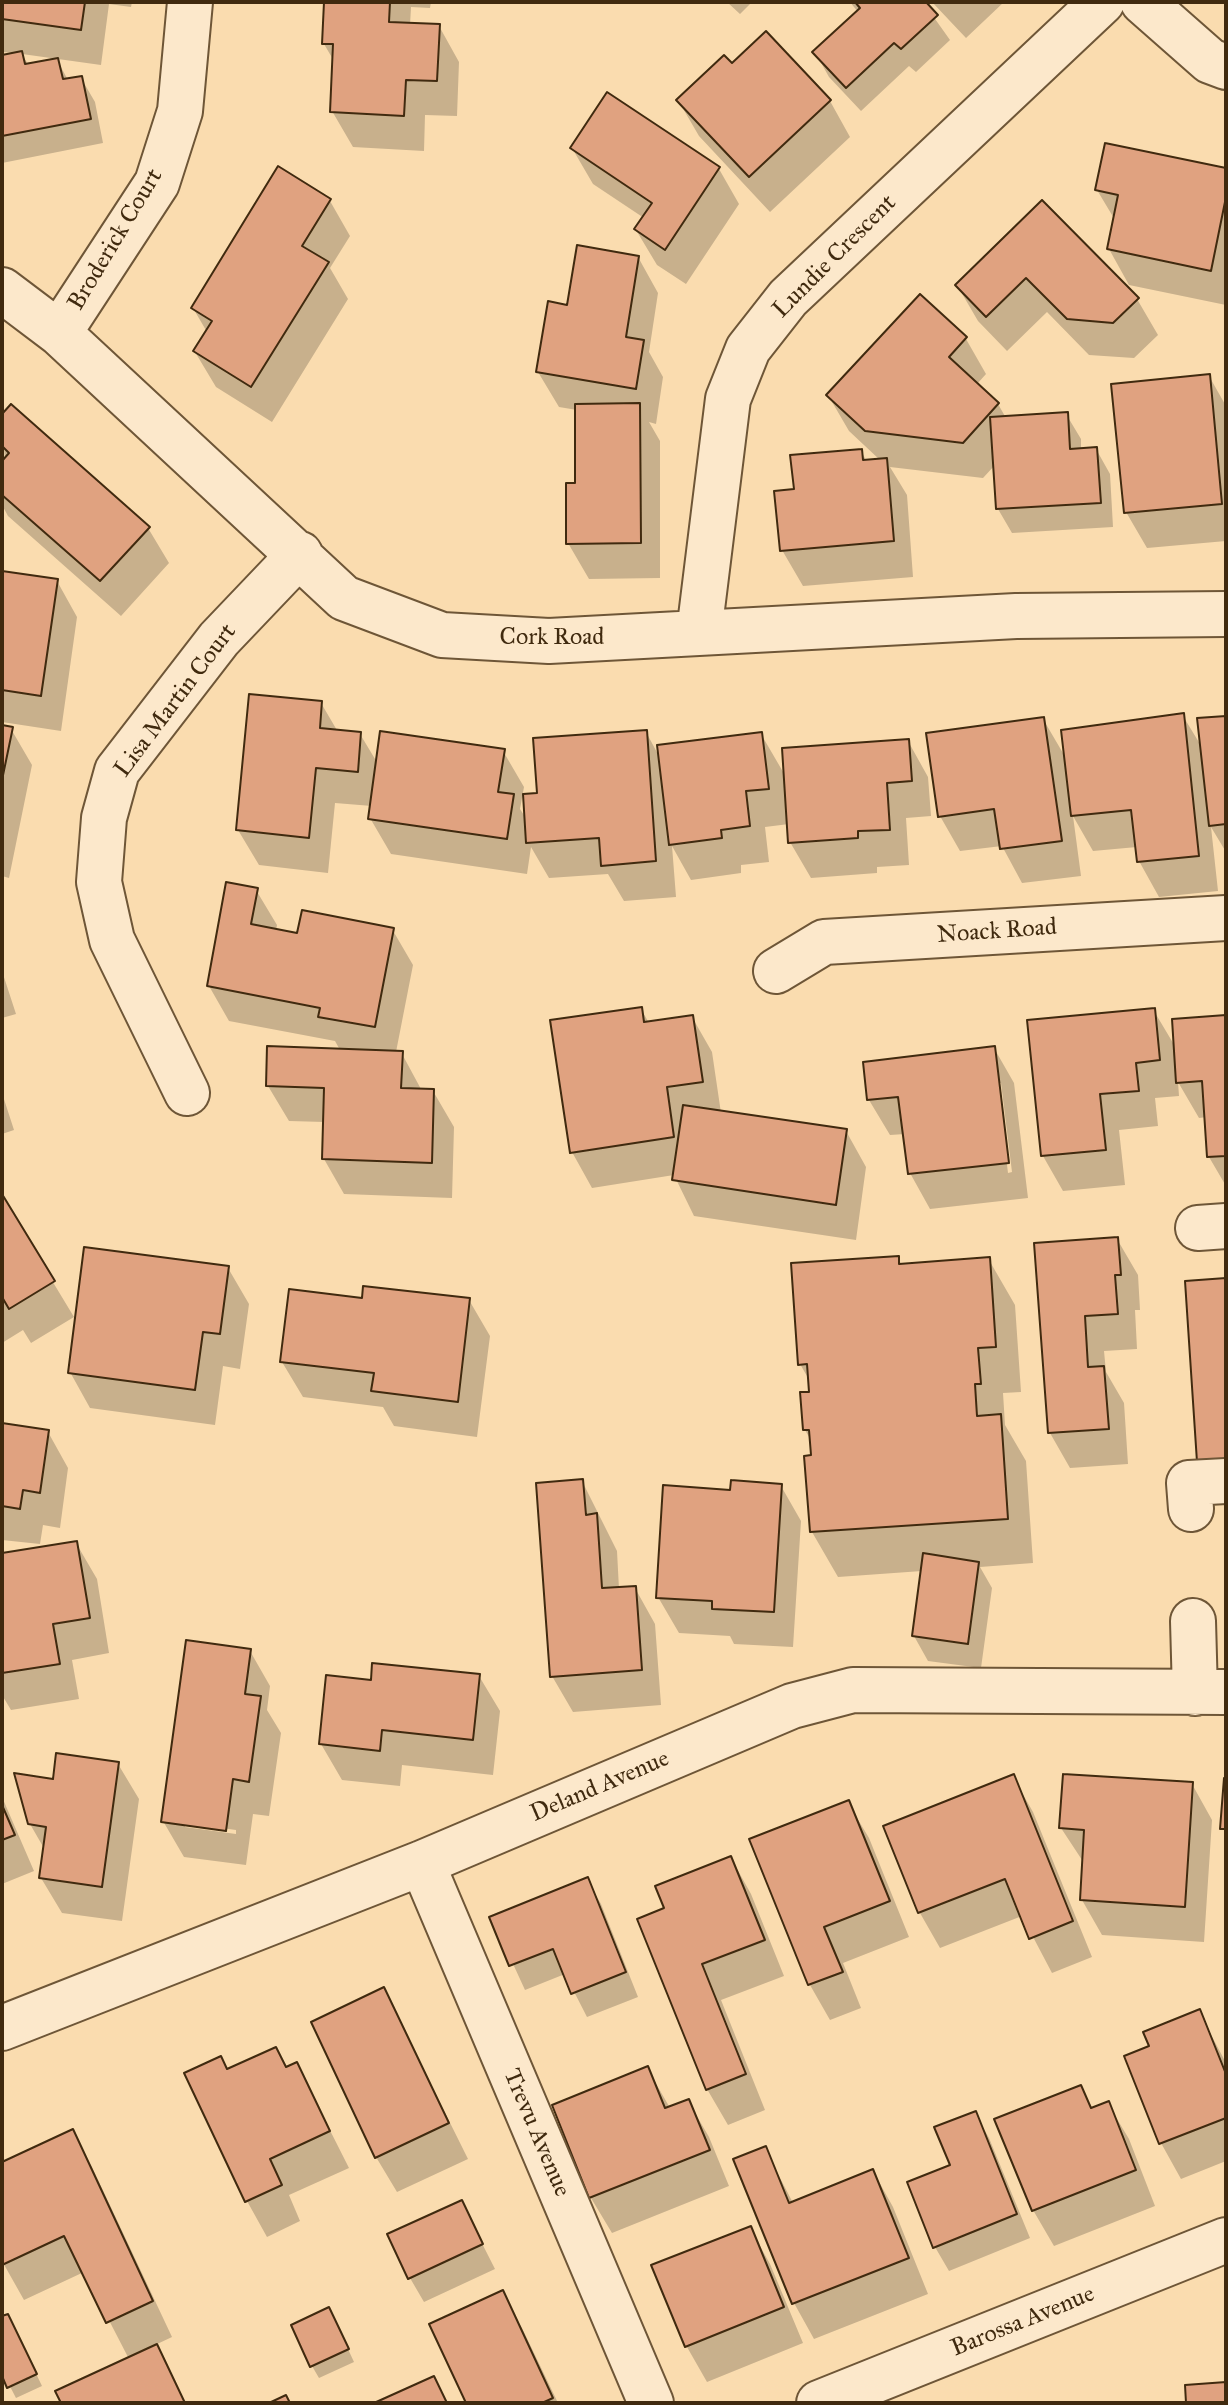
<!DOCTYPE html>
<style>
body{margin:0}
#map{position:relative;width:1228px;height:2405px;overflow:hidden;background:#fadcaf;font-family:"IM FELL Great Primer",serif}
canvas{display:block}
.frame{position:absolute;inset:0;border:4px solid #402a0f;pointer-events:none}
</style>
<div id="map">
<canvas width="1228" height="2405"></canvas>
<div class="frame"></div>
</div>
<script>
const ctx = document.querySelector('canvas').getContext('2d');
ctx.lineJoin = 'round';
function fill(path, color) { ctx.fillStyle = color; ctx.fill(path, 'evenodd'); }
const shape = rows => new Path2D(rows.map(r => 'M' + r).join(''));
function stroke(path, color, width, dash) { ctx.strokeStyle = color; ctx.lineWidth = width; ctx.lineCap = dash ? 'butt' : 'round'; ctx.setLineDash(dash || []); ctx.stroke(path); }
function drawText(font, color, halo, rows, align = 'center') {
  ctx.font = font + ' "IM FELL Great Primer",serif'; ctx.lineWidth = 6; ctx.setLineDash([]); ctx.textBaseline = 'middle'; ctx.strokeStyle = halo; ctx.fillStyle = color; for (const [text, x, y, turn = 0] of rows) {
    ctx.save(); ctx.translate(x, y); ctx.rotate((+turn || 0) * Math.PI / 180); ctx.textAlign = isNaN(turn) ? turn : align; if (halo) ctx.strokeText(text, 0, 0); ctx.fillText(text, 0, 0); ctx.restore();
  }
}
fill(shape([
 [2,2,132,2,131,7,109,4,101,65,22,54,29,66,57,60,68,80,81,78,95,102,103,143,2,163,2,57,15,53,2,52],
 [326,2,431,2,430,8,411,7,410,25,439,26,459,62,457,116,425,115,424,151,353,147,332,111,334,61,324,44],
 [727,2,752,2,740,14],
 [850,2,923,2,950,40,916,72,909,66,861,111,829,77,815,52,858,12],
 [932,2,1004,2,966,38],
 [766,34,830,101,850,137,770,212,699,136,678,100,731,66],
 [572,148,719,169,739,204,686,284,657,265,636,230,644,218,593,184],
 [1226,171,1226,305,1129,285,1109,249,1115,220,1097,190],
 [330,201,350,236,330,268,348,299,272,422,216,387,195,352,207,332,193,308],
 [1042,203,1137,299,1158,335,1134,358,1089,355,1047,312,1007,351,978,321,957,285],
 [638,257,658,293,649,352,663,377,656,424,649,422,660,441,660,578,589,579,568,543,577,485,577,410,559,407,538,372,568,308],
 [920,297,966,339,986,374,977,384,998,404,1006,418,1066,414,1081,439,1081,450,1096,449,1110,474,1113,527,1012,533,998,509,995,465,983,478,890,467,907,495,913,577,803,586,782,550,796,491,861,451,867,462,880,460,849,431,828,395],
 [1209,376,1226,406,1226,541,1147,548,1126,512],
 [2,417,148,528,169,563,121,616,8,516,2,505,2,464,5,461],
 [2,573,57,581,77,617,61,731,2,722],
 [321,703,338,732,360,734,378,764,503,751,524,787,520,809,527,820,539,795,646,732,660,758,761,734,786,777,908,741,928,777,931,816,906,818,909,865,877,867,877,873,811,878,790,842,789,824,765,827,769,862,741,865,741,873,691,880,672,846,676,897,624,901,608,874,549,878,531,847,527,874,391,854,370,818,372,806,335,803,328,873,259,865,238,830],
 [1183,716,1203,749,1226,718,1226,852,1211,827,1218,891,1159,897,1139,861,1137,847,1093,851,1073,816,1081,876,1022,883,1002,846,960,851,940,816,1043,719,1067,760],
 [2,727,11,729,32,765,9,878,2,876],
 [256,890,277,925,276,931,299,935,392,929,413,965,396,1052,401,1052,422,1091,433,1091,454,1127,452,1198,344,1194,324,1159,325,1122,289,1121,268,1086,340,1050,335,1041,229,1021,209,986],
 [2,971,16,1014,2,1018],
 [641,1009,649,1023,692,1017,712,1052,721,1113,846,1131,866,1167,856,1240,694,1216,674,1175,592,1188,572,1152],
 [1154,1011,1176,1048,1226,1017,1226,1186,1209,1157,1207,1117,1199,1118,1178,1082,1179,1096,1155,1098,1158,1126,1119,1130,1125,1185,1063,1191,1043,1156],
 [994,1048,1014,1083,1028,1198,930,1209,910,1173,905,1134,890,1135,869,1100,865,1063],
 [997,1083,1001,1083,1012,1172,1008,1173],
 [2,1093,14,1130,2,1134],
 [2,1198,74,1317,31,1343,23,1330,2,1343],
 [1117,1239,1138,1275,1140,1310,1135,1310,1137,1349,1104,1351,1106,1372,1124,1403,1128,1464,1070,1468,1050,1433,1037,1245],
 [898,1258,902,1266,989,1260,1015,1305,1021,1392,1003,1393,1005,1425,1026,1461,1033,1563,980,1567,992,1588,981,1668,928,1661,914,1636,922,1571,838,1577,812,1532,812,1442,805,1430,811,1383,800,1364],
 [228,1268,249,1304,240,1369,223,1366,215,1425,90,1408,70,1372],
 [363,1300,469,1300,490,1336,477,1437,394,1426,383,1407,303,1397,282,1362],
 [2,1425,48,1432,68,1468,60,1528,43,1525,40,1544,2,1540],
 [582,1481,617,1551,619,1589,635,1588,655,1624,661,1705,573,1712,552,1676],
 [781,1486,801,1521,793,1647,734,1644,730,1636,679,1633,658,1597,732,1492],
 [76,1543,97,1579,109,1653,72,1660,79,1699,11,1710,2,1695,2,1555],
 [250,1651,270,1686,267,1710,281,1733,269,1816,253,1814,246,1865,184,1857,163,1821],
 [185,1823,236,1830,236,1834,185,1827],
 [479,1676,500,1711,493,1775,402,1765,400,1786,342,1780,321,1744,372,1682],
 [118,1764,139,1799,122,1921,62,1913,41,1878,45,1850,30,1824,54,1781],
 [1013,1777,1033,1812,1092,1957,1052,1973,1022,1916,940,1948,920,1913,886,1827],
 [1192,1784,1212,1820,1204,1942,1102,1935,1082,1900,1084,1863,1061,1828],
 [2,1797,34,1871,2,1884],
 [848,1803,869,1838,909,1937,843,1963,861,2008,830,2020,810,1985,752,1840],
 [731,1858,751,1894,784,1976,721,2000,765,2110,728,2125,707,2089,667,1909],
 [587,1880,601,1904,638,1997,587,2017,565,1974,525,1990,492,1918],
 [384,1990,468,2159,397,2192,376,2157],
 [1199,2012,1226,2063,1226,2161,1181,2179,1161,2143,1126,2057,1151,2047],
 [297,2065,349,2168,289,2195,300,2221,267,2237,247,2201,228,2071,287,2069],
 [647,2068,670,2108,688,2101,709,2137,729,2186,612,2233,591,2198,554,2106],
 [1080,2087,1093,2109,1108,2104,1129,2139,1155,2206,1054,2246,1033,2210],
 [975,2113,989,2138,1030,2238,949,2271,935,2247,952,2166],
 [72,2131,92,2167,172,2337,155,2345,185,2403,63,2403,129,2359,84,2272,24,2300,2,2261,2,2164],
 [765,2149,793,2203,873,2171,893,2207,928,2294,814,2339,794,2303],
 [461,2202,495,2269,424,2302,410,2278],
 [750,2228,770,2264,803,2343,707,2382,687,2347,654,2266],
 [502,2293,522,2328,558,2403,468,2403],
 [2,2319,14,2328,42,2386,16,2398,2,2371],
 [335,2321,354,2362,319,2378,312,2366]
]), '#0003');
const building = shape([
 [2,2,85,2,81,30,2,19,2,2],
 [324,2,390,2,389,22,440,24,437,81,406,80,404,116,330,112,333,44,322,44,324,2],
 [855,2,926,2,938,15,901,49,894,43,846,88,812,52,860,8,855,2],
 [766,31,831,100,749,177,676,100,724,55,732,63,766,31],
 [22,51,25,64,58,58,63,79,82,76,91,119,2,136,2,55,22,51],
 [607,92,720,167,665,250,634,229,652,203,570,148,607,92],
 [1105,143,1226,168,1226,197,1211,271,1107,249,1118,195,1095,190,1105,143],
 [278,166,331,199,302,246,329,262,251,387,193,351,212,321,191,308,278,166],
 [1042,200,1139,298,1113,323,1067,319,1026,278,986,317,955,285,1042,200],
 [577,245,639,256,626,337,644,340,636,389,536,372,548,301,567,305,577,245],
 [920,294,967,337,949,357,999,403,963,443,865,431,826,395,920,294],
 [1210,374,1222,504,1124,513,1111,384,1210,374],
 [640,403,641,543,566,544,566,483,575,483,575,404,640,403],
 [11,404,150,527,100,581,2,495,2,461,9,453,2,446,2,414,11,404],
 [1068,412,1070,449,1097,447,1101,503,996,509,990,417,1068,412],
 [862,449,863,460,887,458,894,541,780,551,774,491,794,489,790,455,862,449],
 [2,571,58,579,41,696,2,690,2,571],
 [249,694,322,701,320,728,361,732,358,772,316,768,309,838,236,830,249,694],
 [1184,713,1199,856,1137,862,1131,810,1071,816,1061,730,1184,713],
 [1226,716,1226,824,1209,826,1197,718,1226,716],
 [1044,717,1062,841,1000,849,994,809,938,817,926,733,1044,717],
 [2,725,13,727,2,780,2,725],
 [647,730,656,861,601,866,599,838,526,843,523,794,537,793,533,738,647,730],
 [380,731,505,749,498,792,514,794,507,839,368,819,380,731],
 [762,732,769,789,746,791,750,826,721,830,722,838,669,845,657,745,762,732],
 [909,739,912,781,887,783,890,830,858,831,858,838,788,843,782,748,909,739],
 [226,882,258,888,251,924,297,933,302,910,394,928,375,1027,318,1017,320,1008,207,986,226,882],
 [642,1007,644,1022,693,1015,703,1082,667,1087,674,1137,570,1153,550,1020,642,1007],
 [1155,1008,1160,1060,1136,1063,1139,1091,1100,1094,1106,1150,1041,1156,1027,1020,1155,1008],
 [1226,1015,1226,1156,1207,1157,1202,1081,1176,1083,1172,1019,1226,1015],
 [267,1046,403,1051,401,1088,434,1089,432,1163,322,1159,324,1088,266,1086,267,1046],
 [995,1046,1009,1163,908,1174,898,1097,867,1100,863,1062,995,1046],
 [683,1105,847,1129,836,1205,672,1180,683,1105],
 [2,1194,55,1281,9,1309,2,1297,2,1194],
 [1118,1237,1121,1275,1115,1275,1118,1314,1085,1316,1088,1367,1104,1366,1109,1429,1048,1433,1034,1243,1118,1237],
 [84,1247,229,1266,220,1334,203,1332,195,1390,68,1373,84,1247],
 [899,1256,899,1264,990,1257,996,1347,978,1348,981,1384,975,1384,977,1416,1001,1414,1008,1519,810,1532,804,1456,811,1455,809,1430,803,1430,800,1392,809,1392,807,1364,798,1365,791,1263,899,1256],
 [1226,1278,1226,1460,1197,1462,1185,1281,1226,1278],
 [363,1286,470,1298,458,1402,371,1391,374,1373,280,1362,289,1289,362,1298,363,1286],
 [2,1423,49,1430,40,1493,23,1490,20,1509,2,1506,2,1423],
 [583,1479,586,1515,597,1513,602,1588,636,1586,642,1670,550,1677,536,1483,583,1479],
 [731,1480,782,1484,774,1612,712,1609,712,1601,656,1598,663,1485,730,1490,731,1480],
 [77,1541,90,1618,53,1624,60,1664,2,1673,2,1553,77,1541],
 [923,1553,979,1562,968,1644,912,1636,923,1553],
 [186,1640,251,1649,245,1694,261,1696,249,1782,233,1779,226,1831,161,1822,186,1640],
 [372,1663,480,1674,473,1740,382,1730,380,1751,319,1744,326,1675,371,1680,372,1663],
 [56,1753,119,1762,102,1887,39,1878,46,1827,28,1824,14,1773,53,1779,56,1753],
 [1014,1774,1073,1921,1029,1939,1005,1879,918,1913,883,1826,1014,1774],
 [1063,1774,1193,1782,1185,1907,1080,1900,1084,1830,1059,1828,1063,1774],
 [1224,1778,1226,1778,1226,1829,1220,1829,1224,1778],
 [849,1800,890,1901,824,1927,843,1972,808,1985,749,1839,849,1800],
 [2,1805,15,1835,2,1840,2,1805],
 [731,1856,765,1940,702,1964,746,2074,706,2090,637,1919,664,1908,655,1886,731,1856],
 [588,1877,626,1972,571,1994,553,1949,509,1966,489,1917,588,1877],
 [384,1987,449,2123,375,2158,311,2022,384,1987],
 [1200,2009,1226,2074,1226,2118,1159,2144,1124,2056,1149,2046,1143,2032,1200,2009],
 [276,2047,286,2067,297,2062,330,2131,270,2159,282,2185,245,2202,184,2073,221,2056,227,2069,276,2047],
 [648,2066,665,2108,689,2099,710,2150,589,2198,552,2105,648,2066],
 [1081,2085,1091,2108,1109,2101,1136,2170,1032,2211,994,2119,1081,2085],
 [976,2111,1017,2214,933,2248,907,2182,950,2165,934,2127,976,2111],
 [73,2129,153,2301,106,2323,64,2236,2,2265,2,2162,73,2129],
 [766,2146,789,2203,873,2169,909,2258,792,2304,733,2159,766,2146],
 [462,2200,483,2244,408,2279,387,2234,462,2200],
 [751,2226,784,2307,685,2347,651,2265,751,2226],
 [503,2290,553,2398,542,2403,466,2403,429,2324,503,2290],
 [329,2307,349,2349,310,2367,291,2325,329,2307],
 [8,2314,37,2374,7,2388,2,2376,2,2316,8,2314],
 [157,2344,185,2403,61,2403,55,2391,157,2344],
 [434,2376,447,2403,374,2403,434,2376],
 [1226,2382,1226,2403,1186,2403,1185,2385,1226,2382],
 [286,2395,290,2403,269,2403,286,2395]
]);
fill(building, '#e0a280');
stroke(building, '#402a0f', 2);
const minor = shape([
 [1143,2,1210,61,1226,67],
 [2,290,59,333,344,598,442,635,549,641,1016,616,1226,614],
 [59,333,157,183,180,111,190,2],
 [699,633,728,399,748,349,788,298,1102,2],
 [776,971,824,942,1226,918],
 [187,1093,112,940,99,882,104,818,117,771,219,639,300,554],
 [1198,1228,1226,1226],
 [1191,1509,1189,1483,1226,1481],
 [1193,1621,1195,1693],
 [422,1863,651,2403],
 [2,2028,422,1863,792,1706,853,1690,1226,1692],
 [819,2403,1226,2240]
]);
stroke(minor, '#6e5637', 48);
stroke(minor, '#fce8cb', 44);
drawText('24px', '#402a0f', '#fce8cb', [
 ["Broderick Court",116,240,-59],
 ["Lundie Crescent",835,257,-45],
 ["Cork Road",552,638],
 ["Lisa Martin Court",176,701,-53],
 ["Noack Road",997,932,-4],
 ["Deland Avenue",600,1787,-23],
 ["Trevu Avenue",536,2133,67],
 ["Barossa Avenue",1023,2322,-22]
]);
</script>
